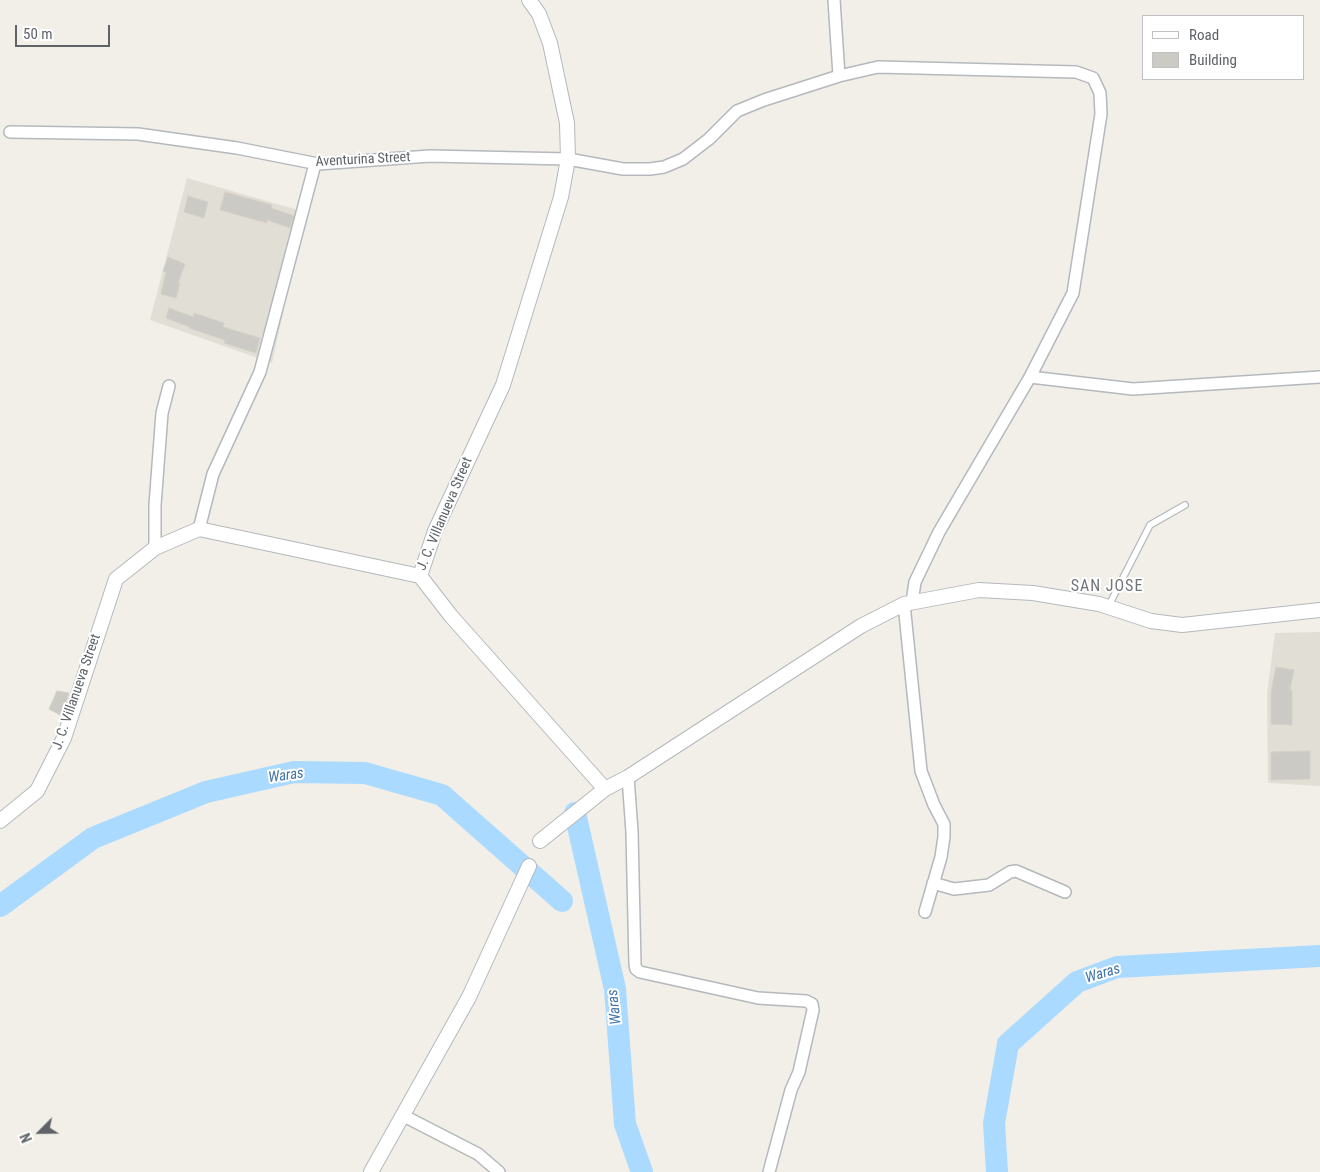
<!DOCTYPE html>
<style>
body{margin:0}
#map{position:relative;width:1320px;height:1172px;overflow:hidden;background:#f1efe8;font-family:"Roboto Condensed",sans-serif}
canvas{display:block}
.legend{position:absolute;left:1142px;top:15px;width:162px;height:65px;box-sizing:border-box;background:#fff;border:1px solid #bfc1c3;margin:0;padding:6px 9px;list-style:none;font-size:15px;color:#5f6368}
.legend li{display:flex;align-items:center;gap:10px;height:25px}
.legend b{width:25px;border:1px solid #bfc1c3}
.north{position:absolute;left:15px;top:1107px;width:50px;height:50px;-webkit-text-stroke:4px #fff;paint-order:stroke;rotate:247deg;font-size:14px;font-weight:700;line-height:20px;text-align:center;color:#5f6368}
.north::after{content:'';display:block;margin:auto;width:18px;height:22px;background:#5f6368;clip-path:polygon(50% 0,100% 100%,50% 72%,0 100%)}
.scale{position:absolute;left:15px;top:25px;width:95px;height:22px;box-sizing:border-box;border:2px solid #5f6368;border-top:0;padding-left:6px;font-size:15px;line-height:18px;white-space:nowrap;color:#5f6368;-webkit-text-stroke:4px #fff;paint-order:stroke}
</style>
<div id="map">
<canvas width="1320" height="1172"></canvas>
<ul class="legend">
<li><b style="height:6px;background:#fff"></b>Road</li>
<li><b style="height:14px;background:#cccac5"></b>Building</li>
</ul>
<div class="north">N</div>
<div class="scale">50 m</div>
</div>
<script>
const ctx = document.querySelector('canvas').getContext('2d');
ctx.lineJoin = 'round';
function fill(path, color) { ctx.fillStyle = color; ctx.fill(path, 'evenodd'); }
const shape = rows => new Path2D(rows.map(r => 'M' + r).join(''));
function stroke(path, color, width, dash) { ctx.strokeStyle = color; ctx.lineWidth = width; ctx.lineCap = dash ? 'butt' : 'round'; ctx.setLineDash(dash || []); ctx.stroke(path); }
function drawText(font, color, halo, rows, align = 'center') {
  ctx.font = font + ' "Roboto Condensed",sans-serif'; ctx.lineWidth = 4; ctx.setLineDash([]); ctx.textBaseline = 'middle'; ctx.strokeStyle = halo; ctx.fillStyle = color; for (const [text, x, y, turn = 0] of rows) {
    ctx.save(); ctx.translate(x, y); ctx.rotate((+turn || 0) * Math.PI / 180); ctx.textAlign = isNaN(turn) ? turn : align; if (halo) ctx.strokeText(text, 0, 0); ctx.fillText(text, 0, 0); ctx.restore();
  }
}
fill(shape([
 [187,178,305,212,272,363,150,320],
 [1320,632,1320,786,1268,783,1267,694,1275,633]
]), '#e1ded6');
stroke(shape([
 [575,813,615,989,625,1124,642,1172],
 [0,906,93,838,206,792,294,772,365,773,442,795,562,901],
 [997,1172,994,1123,1008,1044,1077,982,1117,967,1320,956]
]), '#aadaff', 22);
const building = shape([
 [225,192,272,205,271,208,294,216,290,228,267,220,267,223,220,210,225,192],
 [188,196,208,202,204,218,184,212,188,196],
 [168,257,185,264,178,283,180,283,176,298,161,294,166,272,163,271,168,257],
 [169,308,193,317,194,313,224,323,223,327,260,338,256,353,224,343,225,340,189,328,190,327,166,318,169,308],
 [1276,667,1294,670,1290,690,1292,690,1292,725,1271,724,1271,692,1276,667],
 [57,691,69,693,62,716,49,709,57,691],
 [1310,751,1310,779,1271,780,1271,752,1310,751]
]);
fill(building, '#cccac5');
stroke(building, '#d6d1c6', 1);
const service = shape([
 [1108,607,1150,525,1185,505]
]);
const minor = shape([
 [834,0,839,76],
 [10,132,138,134,237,148,318,164,430,156,568,159,623,169,650,169,664,167,683,159,709,139,737,111,764,100,839,76,878,67,1076,72,1093,78,1100,93,1101,114,1073,293,1030,377,939,532,915,582,912,602],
 [1030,377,1133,389,1320,377],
 [199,529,213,474,260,372,315,164],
 [155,548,155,505,162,413,169,386],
 [904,604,921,771,934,805,944,824,944,837,941,857,925,912],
 [628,777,632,832,635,965,636,969,640,972,758,998,806,1001,812,1004,813,1010,799,1072,791,1090,769,1172],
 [933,883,954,889,989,885,1010,872,1016,871,1065,892],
 [404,1116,478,1154,499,1172]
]);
const tertiary = shape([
 [420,576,435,531,503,385,561,197,568,159,567,123,550,43,539,14,529,0],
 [420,576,451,616,605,789],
 [0,821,37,791,64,738,116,579,155,548,199,529,420,576],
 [540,841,605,789,628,777,861,626,904,604,979,590,1033,593,1099,604,1151,621,1182,625,1320,610],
 [371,1172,469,997,529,866]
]);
stroke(service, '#b5b8bc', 8);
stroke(minor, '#b5b8bc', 14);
stroke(tertiary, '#b5b8bc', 16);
stroke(service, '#fff', 5.5);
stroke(minor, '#fff', 11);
stroke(tertiary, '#fff', 14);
drawText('14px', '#5f6368', '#fff', [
 ["Aventurina Street",363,160,-3],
 ["J. C. Villanueva Street",445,514,-67],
 ["J. C. Villanueva Street",77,692,-71]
]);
drawText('italic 15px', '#4174aa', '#fff', [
 ["Waras",286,776,-8],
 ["Waras",1103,974,-17],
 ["Waras",615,1007,-96]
]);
ctx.letterSpacing = '1px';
drawText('16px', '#70757a', '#fff', [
 ["SAN JOSE",1107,587]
]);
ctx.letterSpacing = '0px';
</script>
